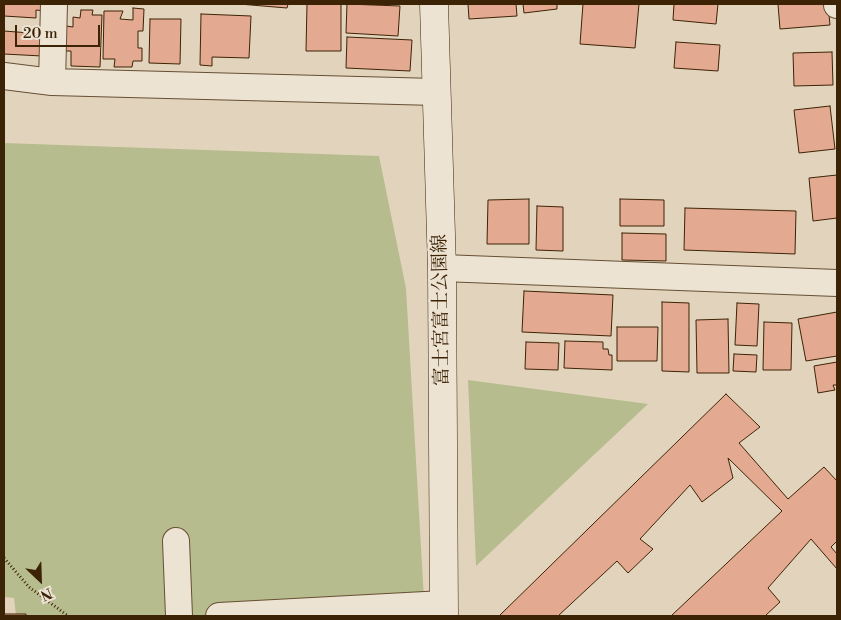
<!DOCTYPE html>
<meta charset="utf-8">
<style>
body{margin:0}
#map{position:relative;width:841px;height:620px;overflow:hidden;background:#e2d4bc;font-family:"Libre Bodoni",serif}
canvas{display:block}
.frame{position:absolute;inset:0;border:5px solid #3d2305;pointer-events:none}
.north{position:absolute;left:15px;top:555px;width:50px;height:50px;-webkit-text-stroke:4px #ece3d3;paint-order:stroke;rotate:156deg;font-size:14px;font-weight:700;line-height:20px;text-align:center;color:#3d2305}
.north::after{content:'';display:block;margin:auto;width:18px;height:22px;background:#3d2305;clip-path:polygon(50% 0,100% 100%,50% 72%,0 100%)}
.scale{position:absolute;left:15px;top:25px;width:85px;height:22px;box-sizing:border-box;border:2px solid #3d2305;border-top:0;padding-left:6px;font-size:15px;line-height:18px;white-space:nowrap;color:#3d2305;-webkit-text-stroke:4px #ece3d3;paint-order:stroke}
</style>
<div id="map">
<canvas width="841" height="620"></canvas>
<div class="frame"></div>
<div class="north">N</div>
<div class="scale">20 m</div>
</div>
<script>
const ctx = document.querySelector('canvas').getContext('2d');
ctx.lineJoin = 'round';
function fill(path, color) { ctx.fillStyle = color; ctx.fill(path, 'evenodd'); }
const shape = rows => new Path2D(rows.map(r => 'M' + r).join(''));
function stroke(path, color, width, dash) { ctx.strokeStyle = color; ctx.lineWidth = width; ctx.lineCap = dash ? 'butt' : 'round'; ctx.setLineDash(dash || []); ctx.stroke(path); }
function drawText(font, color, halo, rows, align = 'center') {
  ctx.font = font + ' "Libre Bodoni","Noto Serif JP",serif'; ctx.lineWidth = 4.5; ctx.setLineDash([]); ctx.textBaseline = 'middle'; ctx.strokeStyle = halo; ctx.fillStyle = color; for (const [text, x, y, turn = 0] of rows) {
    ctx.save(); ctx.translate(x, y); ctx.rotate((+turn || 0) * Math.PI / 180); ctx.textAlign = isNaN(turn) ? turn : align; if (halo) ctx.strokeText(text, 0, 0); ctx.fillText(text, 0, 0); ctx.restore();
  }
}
fill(shape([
 [4,143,379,156,406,288,425,616,16,616,14,598,4,597],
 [468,380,648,404,476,566]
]), '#b7bc8e');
const building = shape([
 [4,4,46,4,45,11,36,10,36,18,4,16,4,4],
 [239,4,288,4,287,8,239,4],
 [307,4,341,4,341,51,306,51,307,4],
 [347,4,400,6,398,36,346,33,347,4],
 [468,4,516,4,517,16,469,19,468,4],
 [523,4,557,4,557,9,524,13,523,4],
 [583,4,639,4,635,48,580,44,583,4],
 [674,4,718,4,716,24,673,20,674,4],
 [778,4,828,4,830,25,780,29,778,4],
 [133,8,144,9,143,31,138,31,138,48,142,48,142,61,133,61,132,67,114,67,115,59,103,59,104,11,123,11,120,19,133,20,133,8],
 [81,10,93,10,92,15,102,15,100,67,71,66,71,51,65,51,66,26,73,27,73,17,80,18,81,10],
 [201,14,251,16,249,58,212,57,212,66,200,65,201,14],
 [150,19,181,19,180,64,149,63,150,19],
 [4,31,43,34,42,56,4,54,4,31],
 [347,37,412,40,410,71,346,68,347,37],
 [676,42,720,45,718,71,674,68,676,42],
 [832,52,833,85,794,86,793,53,832,52],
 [830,106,835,149,799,153,794,110,830,106],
 [837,175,837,218,813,221,809,178,837,175],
 [529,199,529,244,487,244,488,200,529,199],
 [620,199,664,200,664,226,620,226,620,199],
 [537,206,563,207,563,251,536,250,537,206],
 [685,208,796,211,795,254,684,250,685,208],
 [622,233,666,234,666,261,622,260,622,233],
 [524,291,613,295,611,336,522,332,524,291],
 [662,302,689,303,689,372,662,371,662,302],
 [737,303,759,304,757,346,735,345,737,303],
 [837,312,837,356,806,361,798,319,837,312],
 [728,319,729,373,697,373,696,320,728,319],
 [764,322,792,323,791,370,763,370,764,322],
 [617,327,658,327,657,361,617,361,617,327],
 [565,341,603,342,603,349,608,349,609,355,612,355,612,370,564,368,565,341],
 [526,342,559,343,558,370,525,369,526,342],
 [734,354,757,355,756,372,733,371,734,354],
 [837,362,837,385,833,385,835,390,818,393,814,366,837,362],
 [726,394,760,427,739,443,788,499,824,467,837,481,837,541,831,547,837,554,837,569,811,539,768,588,780,602,765,616,671,616,782,511,728,458,733,478,702,502,690,485,640,539,653,549,628,573,617,561,558,616,499,616,726,394],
 [4,614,26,614,26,616,4,616,4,614]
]);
fill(building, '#e3a991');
stroke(building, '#3d2305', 1);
const street = shape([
 [837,4,837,5],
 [4,76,52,82,436,92],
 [52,82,54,4],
 [442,268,837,283],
 [176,541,179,616],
 [219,616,444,604]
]);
const secondary = shape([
 [434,4,442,268,444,616]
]);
stroke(street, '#664f33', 28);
stroke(secondary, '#3d2305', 29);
stroke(shape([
 [4,558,29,587,68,616]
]), '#3d2305', 3, [1, 2.5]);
stroke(street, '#ece3d3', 26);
stroke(secondary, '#ece3d3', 28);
drawText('19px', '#3d2305', '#ece3d3', [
 ["富士宮富士公園線",442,310,-91]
]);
</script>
